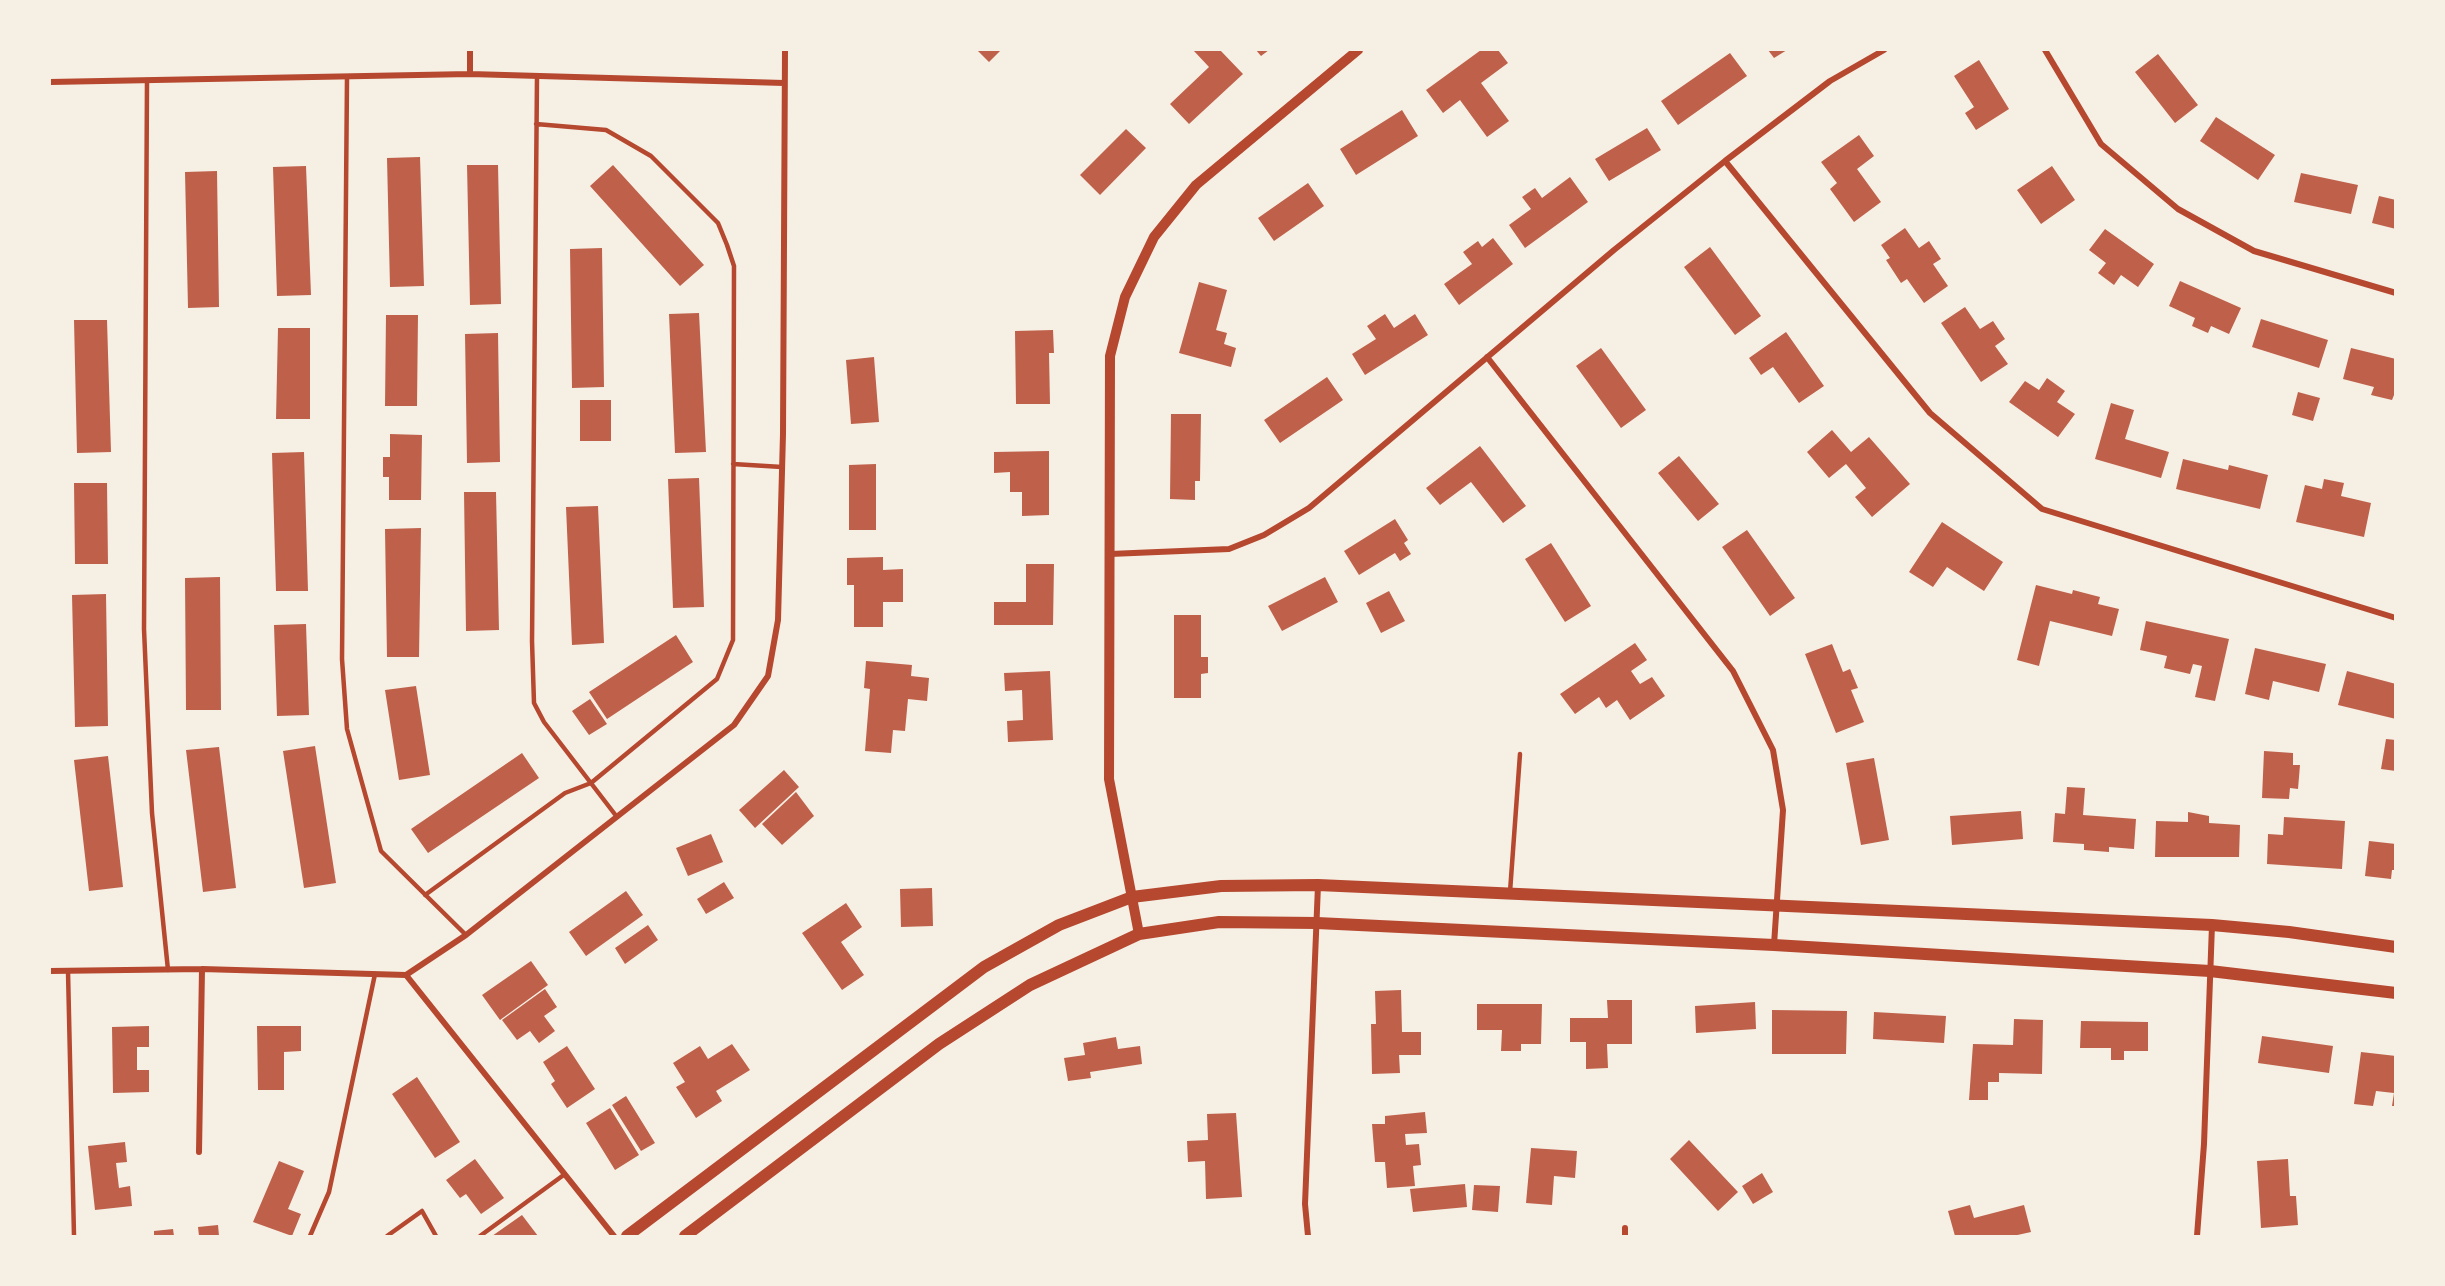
<!DOCTYPE html>
<style>
body{margin:0}
#map{position:relative;width:2445px;height:1286px;overflow:hidden;background:#f6efe4;font-family:Cabin,sans-serif}
canvas{display:block}
.frame{position:absolute;inset:0;border:51px solid #f6efe4;pointer-events:none}
</style>
<div id="map">
<canvas width="2445" height="1286"></canvas>
<div class="frame"></div>
</div>
<script>
const ctx = document.querySelector('canvas').getContext('2d');
ctx.lineJoin = 'round';
function fill(path, color) { ctx.fillStyle = color; ctx.fill(path, 'evenodd'); }
const shape = rows => new Path2D(rows.map(r => 'M' + r).join(''));
function stroke(path, color, width, dash) { ctx.strokeStyle = color; ctx.lineWidth = width; ctx.lineCap = dash ? 'butt' : 'round'; ctx.setLineDash(dash || []); ctx.stroke(path); }
fill(shape([
 [977,50,1001,50,989,62],
 [1193,50,1220,50,1243,74,1189,124,1170,104,1209,67],
 [1256,50,1269,50,1261,56],
 [1481,50,1498,50,1508,63,1481,83,1509,121,1487,137,1460,100,1443,113,1426,90],
 [1768,50,1787,50,1774,58],
 [1730,53,1747,76,1678,125,1661,101],
 [2158,54,2198,105,2175,123,2135,72],
 [1979,60,2009,109,1976,130,1965,113,1974,107,1954,76],
 [1402,110,1418,136,1356,175,1340,149],
 [2216,117,2275,155,2258,180,2200,141],
 [1647,128,1661,150,1609,181,1595,159],
 [1126,129,1146,148,1100,195,1080,175],
 [1859,135,1874,156,1857,169,1881,202,1854,222,1830,189,1837,183,1821,162],
 [420,157,424,286,390,287,387,158],
 [467,165,498,165,501,304,470,305],
 [613,165,704,265,680,286,590,186],
 [306,166,311,295,277,296,273,167],
 [2052,166,2075,200,2041,224,2017,190],
 [217,171,219,307,188,308,185,172],
 [2301,173,2358,185,2351,214,2294,202],
 [1570,177,1588,202,1525,248,1509,225,1531,209,1522,197,1535,188,1542,198],
 [1308,183,1324,206,1274,241,1258,218],
 [2379,196,2396,200,2396,229,2372,223],
 [1905,228,1919,248,1929,241,1941,259,1933,264,1948,286,1924,303,1907,279,1901,283,1886,260,1890,258,1881,245],
 [2105,229,2154,264,2138,287,2121,275,2114,285,2098,273,2106,263,2089,250],
 [1493,238,1513,264,1459,305,1444,284,1472,264,1463,252,1478,241,1482,247],
 [1710,247,1761,316,1735,335,1684,267],
 [602,248,604,387,572,388,570,249],
 [2180,281,2241,308,2229,334,2211,326,2208,333,2192,326,2195,318,2169,306],
 [1199,282,1227,290,1216,330,1227,333,1224,344,1236,348,1231,367,1179,353],
 [1965,307,1980,329,1993,321,2005,339,1995,346,2008,364,1981,382,1941,323],
 [699,313,706,452,675,453,669,314],
 [1385,314,1394,328,1415,314,1428,335,1365,375,1352,354,1376,339,1367,326],
 [386,315,418,315,417,406,385,406],
 [2261,319,2328,340,2319,368,2252,347],
 [74,320,107,320,111,452,77,453],
 [278,328,310,328,310,419,276,419],
 [1053,330,1054,353,1049,353,1050,404,1016,404,1015,331],
 [1786,332,1824,386,1799,403,1773,367,1761,375,1749,358],
 [498,333,500,462,467,463,465,334],
 [1601,348,1646,410,1621,428,1576,366],
 [2351,348,2396,359,2396,390,2392,400,2371,395,2374,387,2343,379],
 [874,357,879,422,851,424,846,360],
 [1327,377,1343,400,1280,443,1264,420],
 [2047,378,2065,391,2057,402,2075,414,2058,437,2009,402,2025,381,2039,390],
 [2298,392,2320,398,2313,421,2292,415],
 [580,400,611,400,611,441,580,441],
 [2111,403,2134,410,2125,439,2169,452,2161,478,2095,459],
 [1171,414,1201,414,1200,481,1195,481,1195,500,1170,499],
 [1832,430,1851,452,1869,437,1910,484,1872,517,1855,497,1866,488,1846,464,1829,478,1807,452],
 [390,434,422,435,421,500,389,500,389,477,383,477,383,457,390,457],
 [1480,446,1526,506,1503,523,1471,482,1440,505,1426,488],
 [1049,451,1049,515,1022,516,1022,492,1010,492,1010,472,994,473,994,452],
 [304,452,308,591,276,591,272,453],
 [1679,456,1719,504,1698,521,1658,473],
 [2183,459,2228,470,2229,465,2268,475,2260,509,2176,489],
 [876,464,876,530,849,530,849,465],
 [699,478,704,607,673,608,668,479],
 [2324,479,2344,483,2341,496,2371,503,2364,537,2296,522,2305,485,2322,489],
 [74,483,107,483,108,564,75,564],
 [464,492,496,492,499,630,466,631],
 [598,506,604,643,572,645,566,507],
 [1395,519,1408,540,1404,543,1411,554,1400,561,1395,553,1359,575,1344,551],
 [1942,522,2003,562,1984,591,1947,567,1933,587,1909,572],
 [421,528,419,657,387,657,385,529],
 [1747,530,1795,598,1770,616,1722,547],
 [1551,543,1591,606,1565,622,1525,559],
 [883,557,883,570,903,569,903,602,883,602,883,627,854,627,854,585,847,585,847,558],
 [1026,564,1054,564,1053,625,994,625,994,602,1026,602],
 [220,577,221,710,186,710,185,578],
 [1325,577,1338,602,1282,631,1268,606],
 [2036,585,2072,594,2073,590,2100,597,2098,604,2119,609,2112,636,2050,621,2039,666,2017,660],
 [1389,591,1405,621,1381,633,1366,603],
 [106,594,108,726,75,727,72,595],
 [1174,615,1201,615,1201,657,1208,657,1208,673,1201,674,1201,698,1174,698],
 [2146,621,2229,639,2215,701,2195,697,2202,666,2193,664,2190,674,2164,668,2167,656,2140,650],
 [306,624,309,715,277,716,274,625],
 [676,635,693,662,607,719,589,692],
 [1635,643,1647,660,1631,671,1640,684,1652,677,1665,696,1630,720,1617,700,1606,708,1599,697,1575,714,1560,694],
 [1832,644,1843,672,1850,669,1858,688,1851,690,1864,722,1836,733,1805,654],
 [2255,648,2326,664,2319,692,2273,681,2269,700,2245,694],
 [866,661,912,665,911,676,929,678,927,701,908,699,905,731,893,730,891,753,865,751,870,689,864,688],
 [1050,671,1053,740,1008,742,1007,721,1023,720,1022,690,1005,691,1004,673],
 [2347,671,2396,684,2396,719,2338,705],
 [416,686,430,775,399,780,385,690],
 [590,699,607,724,589,735,572,711],
 [2386,739,2396,740,2396,771,2381,769],
 [315,746,336,883,304,888,283,751],
 [219,747,236,888,203,892,186,750],
 [2264,751,2293,753,2293,765,2300,765,2298,789,2290,788,2289,799,2262,798],
 [522,753,539,778,428,853,411,829],
 [108,756,123,887,89,891,74,760],
 [1874,758,1889,840,1861,845,1846,763],
 [784,770,799,787,755,828,739,810],
 [2067,787,2085,788,2083,815,2136,819,2134,849,2109,847,2109,852,2084,850,2084,844,2053,842,2055,813,2065,814],
 [796,792,814,816,782,845,762,824],
 [2021,811,2023,839,1952,845,1950,816],
 [2188,812,2209,816,2209,823,2240,825,2239,857,2155,857,2156,821,2188,822],
 [2284,817,2345,821,2342,869,2267,864,2268,834,2283,835],
 [711,834,723,862,688,876,676,848],
 [2369,841,2396,844,2396,870,2392,870,2391,879,2365,876],
 [724,882,734,898,706,914,697,899],
 [932,888,933,926,901,927,900,889],
 [626,891,643,915,586,956,569,932],
 [846,903,862,927,841,942,864,975,842,990,802,933],
 [648,925,658,940,625,964,615,948],
 [531,961,548,985,500,1020,482,995],
 [545,989,557,1007,544,1016,555,1031,539,1043,530,1031,517,1040,502,1020],
 [1401,990,1402,1032,1421,1032,1421,1055,1399,1055,1400,1073,1372,1074,1371,1024,1376,1024,1375,991],
 [1607,1000,1632,1000,1632,1044,1607,1044,1608,1068,1586,1069,1586,1042,1570,1042,1570,1018,1608,1018],
 [1755,1002,1756,1029,1696,1033,1695,1006],
 [1477,1004,1542,1004,1541,1044,1521,1044,1521,1051,1501,1051,1502,1030,1477,1030],
 [1772,1010,1847,1011,1846,1054,1772,1054],
 [1874,1012,1946,1016,1944,1043,1873,1039],
 [2014,1019,2043,1020,2042,1074,1999,1073,1999,1082,1988,1082,1988,1100,1969,1100,1973,1044,2013,1045],
 [2081,1021,2148,1022,2148,1051,2124,1051,2124,1060,2111,1060,2111,1048,2080,1048],
 [149,1026,149,1047,137,1047,137,1070,149,1070,149,1092,113,1093,112,1027],
 [257,1026,301,1026,301,1051,284,1052,284,1090,258,1090],
 [2262,1036,2333,1046,2329,1073,2258,1063],
 [1116,1037,1118,1049,1140,1046,1142,1064,1090,1072,1091,1078,1068,1081,1064,1058,1085,1055,1083,1043],
 [732,1044,750,1070,716,1091,722,1101,696,1118,676,1087,685,1082,673,1063,700,1046,708,1059],
 [567,1046,595,1089,567,1108,551,1084,555,1081,543,1062],
 [2361,1052,2396,1056,2396,1106,2392,1106,2394,1093,2376,1091,2373,1106,2354,1104],
 [417,1077,460,1142,435,1158,392,1094],
 [626,1096,655,1143,641,1151,612,1105],
 [610,1108,639,1155,615,1170,586,1123],
 [1425,1112,1427,1133,1405,1134,1406,1145,1419,1144,1421,1165,1413,1166,1415,1186,1387,1188,1385,1162,1375,1162,1372,1124,1385,1124,1385,1116],
 [1236,1113,1242,1197,1206,1199,1205,1161,1188,1162,1187,1141,1208,1140,1207,1114],
 [1689,1140,1738,1192,1718,1211,1670,1159],
 [125,1142,127,1162,116,1163,119,1188,130,1186,132,1206,95,1210,88,1146],
 [1531,1148,1577,1151,1575,1178,1554,1176,1552,1205,1526,1203],
 [475,1159,504,1198,481,1214,466,1194,460,1198,446,1180],
 [2288,1159,2290,1196,2296,1196,2298,1225,2261,1228,2257,1161],
 [279,1161,304,1171,288,1209,301,1214,292,1236,253,1222],
 [1762,1173,1773,1192,1753,1204,1742,1186],
 [1465,1184,1467,1207,1413,1212,1410,1189],
 [1474,1185,1500,1186,1498,1212,1472,1210],
 [1970,1205,1974,1218,2024,1205,2031,1232,2013,1236,1955,1236,1948,1211],
 [522,1215,538,1236,492,1236],
 [218,1225,219,1236,199,1236,198,1227],
 [173,1229,174,1236,154,1236,154,1231]
]), '#bf614a');
stroke(shape([
 [537,76,532,641,534,703,544,722,617,817],
 [347,77,342,659,347,729,381,851,466,935],
 [147,80,144,629,152,813,168,970],
 [733,464,782,467],
 [1510,892,1520,754],
 [425,895,565,793,591,783,717,679,733,640,734,266,727,245,718,223,651,156,606,130,536,124],
 [68,971,74,1236],
 [310,1236,329,1192,375,974],
 [387,1236,422,1211,436,1236],
 [480,1236,565,1174]
]), '#b5482f', 4.5);
stroke(shape([
 [2045,50,2101,144,2178,209,2254,251,2396,293],
 [470,74,470,50],
 [50,82,470,74,784,83],
 [1725,161,1930,413,2042,509,2396,618],
 [1487,357,1733,671,1773,750,1783,810,1774,945],
 [1110,554,1229,549,1264,535,1309,508,1614,250,1725,161,1830,81,1884,50],
 [50,971,202,969,406,975,614,1236],
 [406,975,466,935,734,725,768,676,778,620,783,434,785,50],
 [199,1152,202,969],
 [1625,1228,1625,1236],
 [1308,1236,1305,1204,1318,885],
 [2197,1236,2204,1144,2212,925]
]), '#b5482f', 6);
stroke(shape([
 [1139,934,1109,779,1110,356,1125,297,1154,237,1196,185,1358,50]
]), '#b5482f', 10);
stroke(shape([
 [627,1236,984,967,1059,925,1132,897,1221,886,1318,885,2212,925,2289,932,2396,947],
 [685,1236,939,1044,1030,985,1139,934,1219,922,1317,923,1774,945,2210,971,2396,993]
]), '#b5482f', 12);
</script>
